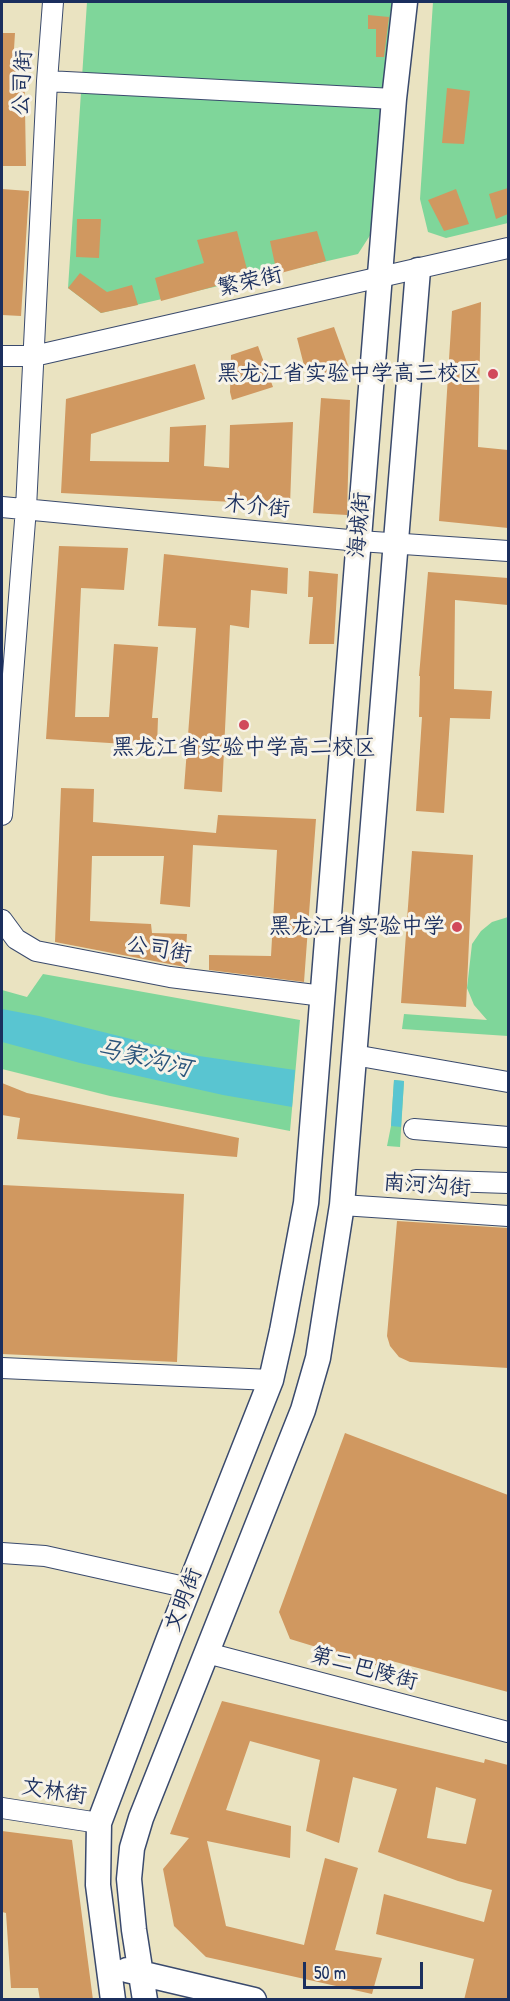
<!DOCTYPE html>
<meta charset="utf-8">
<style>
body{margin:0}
#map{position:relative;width:510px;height:2001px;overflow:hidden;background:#eae3c1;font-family:"Patrick Hand",sans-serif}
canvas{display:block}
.frame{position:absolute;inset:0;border:3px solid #1b2f5e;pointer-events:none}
.scale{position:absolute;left:303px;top:1962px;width:120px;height:27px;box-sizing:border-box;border:3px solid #1b2f5e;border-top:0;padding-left:8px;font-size:18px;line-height:21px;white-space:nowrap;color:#1b2f5e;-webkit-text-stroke:4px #f7f3e8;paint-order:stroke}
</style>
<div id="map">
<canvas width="510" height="2001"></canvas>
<div class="frame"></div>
<div class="scale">50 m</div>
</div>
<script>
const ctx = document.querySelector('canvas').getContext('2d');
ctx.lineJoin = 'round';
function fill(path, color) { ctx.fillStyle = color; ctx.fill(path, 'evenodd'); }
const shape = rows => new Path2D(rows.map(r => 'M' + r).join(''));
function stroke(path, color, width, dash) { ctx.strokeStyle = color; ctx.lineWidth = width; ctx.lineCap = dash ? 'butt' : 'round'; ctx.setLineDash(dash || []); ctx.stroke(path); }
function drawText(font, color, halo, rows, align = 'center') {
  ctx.font = font + ' "Patrick Hand","LXGW WenKai TC",sans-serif'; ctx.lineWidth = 6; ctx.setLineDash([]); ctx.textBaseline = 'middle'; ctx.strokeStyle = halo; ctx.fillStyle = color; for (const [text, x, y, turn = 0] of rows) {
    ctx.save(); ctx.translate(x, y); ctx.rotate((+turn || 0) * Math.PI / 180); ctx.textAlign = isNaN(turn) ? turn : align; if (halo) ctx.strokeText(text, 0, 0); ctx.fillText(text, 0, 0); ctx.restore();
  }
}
fill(shape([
 [87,2,396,2,378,223,358,254,101,313,68,288],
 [433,2,508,2,508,223,446,238,428,232,420,199],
 [508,917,508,1036,402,1029,404,1014,487,1020,474,1005,467,988,472,944,481,931,492,922],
 [43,974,300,1020,290,1131,110,1096,2,1069,2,990,27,997],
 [394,1080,404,1081,400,1147,387,1146,391,1126]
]), '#7fd69a');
fill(shape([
 [2,1009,39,1016,199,1056,295,1070,292,1107,223,1095,80,1063,2,1042],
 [394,1080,404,1081,401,1127,391,1126]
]), '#59c5d1');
fill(shape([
 [368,15,389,17,384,57,376,57,376,29,368,29],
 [2,33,15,33,14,49,24,50,26,166,2,166],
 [447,88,470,91,464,144,442,143],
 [508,188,508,214,496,219,489,194],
 [2,189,29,191,21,316,2,315],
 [456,189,469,224,444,231,428,200],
 [77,219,101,219,99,258,76,257],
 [237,231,249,277,161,301,155,278,204,263,197,240],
 [317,231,326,261,277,274,270,241],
 [80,273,107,292,132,285,138,305,101,313,68,288],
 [481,302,478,447,508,450,508,528,439,521,452,311],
 [334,327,349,368,308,381,297,338],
 [258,346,273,387,232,400,230,392,231,355],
 [195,364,205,399,91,434,90,461,169,462,170,427,206,425,204,466,229,468,230,425,293,422,290,505,61,493,66,399],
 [321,398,350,400,347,515,313,513],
 [59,546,128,548,124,590,81,588,75,717,109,717,114,644,158,647,152,718,158,718,157,746,46,739],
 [164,554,288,568,287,594,251,590,249,628,230,625,222,792,184,789,196,628,158,626],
 [309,571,338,574,334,644,309,644,313,597,308,597],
 [428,572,508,578,508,605,455,600,454,689,492,691,490,719,450,718,444,813,416,811,422,717,419,717,420,676,419,676],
 [61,788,94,789,93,822,216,833,218,815,316,819,304,982,209,970,209,955,271,956,277,850,193,845,190,907,160,904,164,856,92,856,90,921,151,924,152,933,187,934,185,967,55,942],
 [412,851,473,855,466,1007,401,1003],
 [2,1083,27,1093,239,1138,237,1157,17,1139,20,1118,2,1115],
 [2,1185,184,1194,177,1362,2,1354],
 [397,1221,508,1228,508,1368,410,1362,399,1357,390,1346,387,1336],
 [345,1433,508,1495,508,1692,388,1660,385,1668,290,1639,279,1612],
 [222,1701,484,1763,485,1759,508,1765,508,2000,464,2000,474,1959,376,1934,384,1894,484,1922,492,1890,458,1881,378,1852,397,1789,353,1777,339,1843,306,1831,320,1760,250,1741,226,1810,291,1826,290,1858,207,1841,226,1926,304,1945,325,1858,358,1868,335,1950,382,1958,372,1994,206,1957,174,1926,163,1869,189,1838,170,1834],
 [436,1787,476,1799,466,1844,427,1838],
 [2,1831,72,1840,93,2000,40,2000,38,1988,11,1988,6,1913,2,1912]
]), '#d09860');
const minor = shape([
 [47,81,394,99],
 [2,356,34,356,508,248],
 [2,507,359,541,508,551],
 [2,815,26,508,47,81,53,2],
 [2,920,16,939,36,951,170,977,323,996],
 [354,1055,508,1082],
 [414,1129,508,1137],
 [416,1180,508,1183],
 [342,1205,508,1216],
 [2,1368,271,1380],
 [2,1553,45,1556,189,1588],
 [207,1653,508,1732],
 [2,1808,99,1823]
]);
const major = shape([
 [127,1970,254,2000],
 [113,2000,98,1885,99,1823,169,1638,271,1380,282,1331,306,1203,394,99,405,2],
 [145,2000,134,1930,129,1879,132,1848,141,1818,303,1410,318,1358,342,1205,418,270]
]);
stroke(minor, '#3a4a6d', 22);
stroke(major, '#3a4a6d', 27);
stroke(minor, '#fff', 20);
stroke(major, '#fff', 24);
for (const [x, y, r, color] of [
 [493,374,6,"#d1495b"],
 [244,725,6,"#d1495b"],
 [457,927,6,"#d1495b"]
]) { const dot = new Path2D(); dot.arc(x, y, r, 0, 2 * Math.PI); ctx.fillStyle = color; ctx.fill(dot); stroke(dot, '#f7f3e8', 2); }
drawText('22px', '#1b2f5e', '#f7f3e8', [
 ["公司街",23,83,-87],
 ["繁荣街",250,282,-13],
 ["木介街",257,507,6],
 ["海城街",360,525,-85],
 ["公司街",159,950,10],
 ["南河沟街",427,1186,4],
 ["文明街",184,1600,-69],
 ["第二巴陵街",364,1669,15],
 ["文林街",54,1792,9]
]);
drawText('22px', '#1b2f5e', '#f7f3e8', [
 ["黑龙江省实验中学高三校区",481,374],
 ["黑龙江省实验中学高二校区",244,748,"center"],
 ["黑龙江省实验中学",445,927]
], 'right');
drawText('italic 24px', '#2a547b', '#f7f3e8', [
 ["马家沟河",144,1059,13]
]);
</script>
